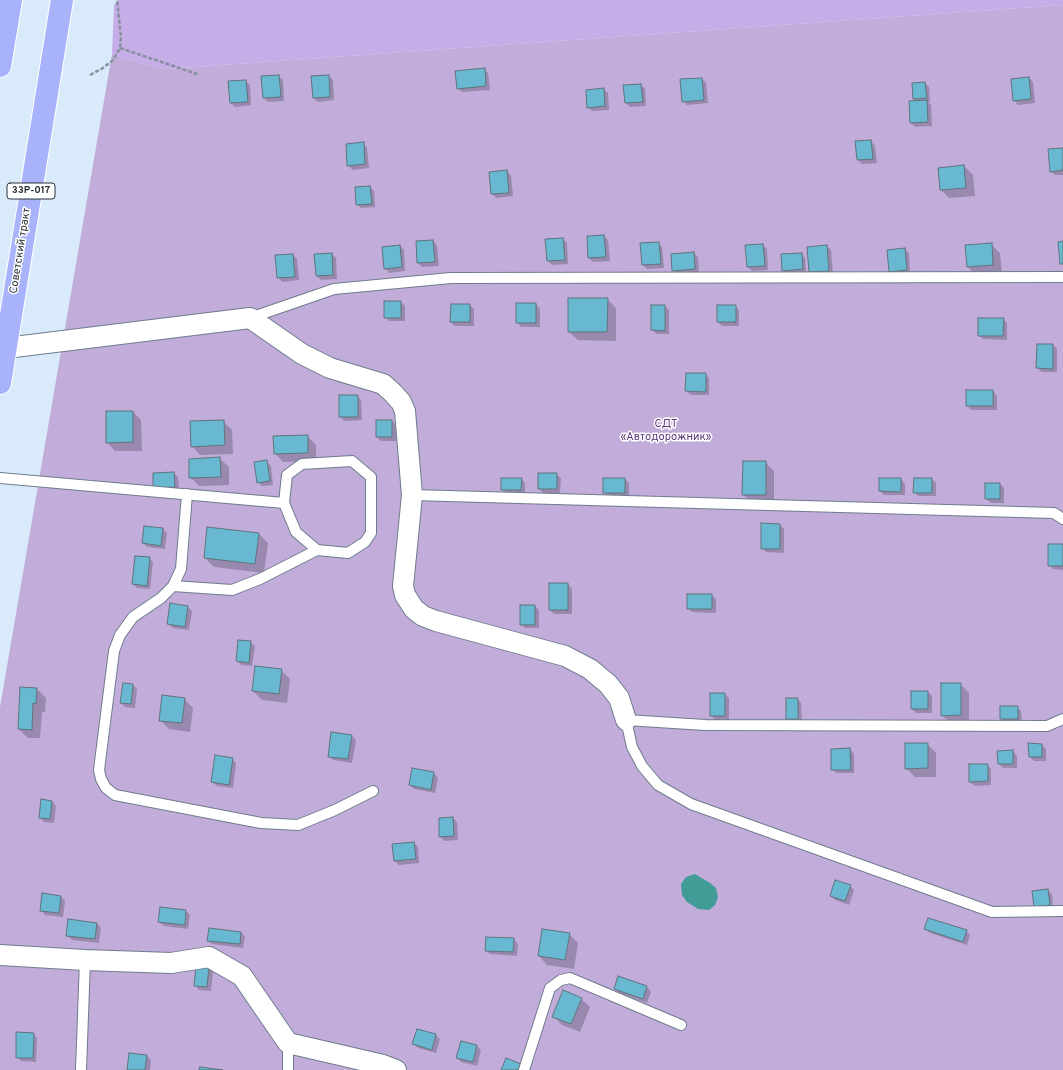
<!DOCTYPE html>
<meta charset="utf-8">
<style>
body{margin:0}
canvas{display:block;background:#d9eafb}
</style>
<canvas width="1063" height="1070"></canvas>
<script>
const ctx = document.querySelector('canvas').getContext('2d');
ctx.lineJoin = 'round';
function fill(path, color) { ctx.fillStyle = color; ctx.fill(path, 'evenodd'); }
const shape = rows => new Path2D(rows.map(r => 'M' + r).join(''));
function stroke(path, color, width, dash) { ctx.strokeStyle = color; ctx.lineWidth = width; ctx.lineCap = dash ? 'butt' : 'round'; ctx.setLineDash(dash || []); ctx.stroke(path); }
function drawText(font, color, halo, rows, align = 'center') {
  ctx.font = font + ' Overpass,sans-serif'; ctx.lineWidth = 3; ctx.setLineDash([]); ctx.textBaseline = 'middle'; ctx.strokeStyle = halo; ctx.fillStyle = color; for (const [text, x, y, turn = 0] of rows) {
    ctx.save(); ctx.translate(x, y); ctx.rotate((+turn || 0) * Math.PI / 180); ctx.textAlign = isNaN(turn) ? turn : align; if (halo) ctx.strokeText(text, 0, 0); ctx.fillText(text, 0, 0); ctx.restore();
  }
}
fill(shape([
 [1063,5,1063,1070,0,1070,0,707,112,54,140,63,167,69]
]), '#c1acda');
fill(shape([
 [117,0,1063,0,1063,5,167,69,140,63,112,54,114,6]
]), '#c7ade7');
fill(shape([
 [695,874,710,883,716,888,718,897,715,905,709,910,698,909,687,902,682,895,681,884,686,877]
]), '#419c98');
fill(shape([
 [484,69,488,73,490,90,462,92,458,88],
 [278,76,283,80,284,101,268,102,264,98],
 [329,76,333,80,334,100,318,102,314,98],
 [1029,78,1033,82,1035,103,1018,105,1014,100],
 [702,79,706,83,708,103,687,105,683,101],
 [246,81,250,85,251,105,235,107,231,103],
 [925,83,929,87,930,102,928,102,931,105,932,126,915,127,911,123,916,102,914,99],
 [641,85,645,89,646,106,630,107,626,103],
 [603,89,608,93,609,110,592,111,588,107],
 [871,141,875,146,877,163,862,164,858,160],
 [363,143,367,148,369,168,353,170,348,166],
 [1063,149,1063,175,1055,175,1051,171],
 [964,166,973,175,975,196,949,198,941,190],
 [507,171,511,176,513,196,496,198,492,194],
 [370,187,374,191,375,207,361,208,357,204],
 [604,236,608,240,610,261,593,262,589,258],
 [563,239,567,243,568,264,552,265,548,261],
 [433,241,437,245,439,266,422,267,418,263],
 [658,243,662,247,664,268,647,269,643,265],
 [991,244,1000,253,1002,274,976,275,968,267],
 [763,245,767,249,768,270,752,271,748,267,746,246],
 [400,246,404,250,405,271,389,273,385,268],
 [827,246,831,250,833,274,814,276,810,272],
 [905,249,909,253,910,274,894,275,890,271],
 [694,253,698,257,699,273,677,274,673,270],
 [332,254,336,258,337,279,321,280,317,276],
 [801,254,805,258,806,273,787,274,783,270],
 [293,255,297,259,299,280,282,282,278,277],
 [607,299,616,308,616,341,578,340,569,332],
 [401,302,405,306,405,321,389,321,385,317],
 [536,304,540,309,540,327,521,327,517,322],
 [470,305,474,309,474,326,455,326,451,322],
 [665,306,669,310,669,334,657,334,652,330],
 [735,306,739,310,739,326,722,326,718,322],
 [1003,319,1007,323,1007,340,983,339,979,335],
 [1053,345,1057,349,1057,372,1042,372,1037,368],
 [705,374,709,378,709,395,691,395,686,391],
 [993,391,997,396,997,410,971,410,967,405],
 [357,396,361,400,362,420,344,421,340,416],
 [133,412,141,420,142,451,115,451,107,442],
 [223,421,232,430,233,454,200,455,192,446],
 [376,421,392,421,396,425,396,441,381,441,377,437],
 [307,436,316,445,316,461,283,462,275,453],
 [220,459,229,467,229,485,199,486,190,477],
 [267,462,271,466,273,485,262,486,258,482],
 [765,462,774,471,774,503,752,503,743,494],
 [174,473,178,477,179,491,159,492],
 [556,474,561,478,560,493,543,493,539,489],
 [521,479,525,483,525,494,506,493,502,489],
 [625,479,629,483,629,497,608,496,604,492],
 [901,479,905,484,905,495,884,495,880,491],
 [932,479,936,483,936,496,918,496,914,492],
 [986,484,1000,484,1004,488,1004,503,991,503,986,499],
 [780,525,784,529,784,553,766,552,762,548],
 [163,529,167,533,165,549,147,547,143,543],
 [259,534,268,543,264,573,214,567,205,558],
 [1063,545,1063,570,1053,569,1049,565],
 [149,558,153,562,150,589,137,588,133,584],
 [568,584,572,589,572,614,554,614,550,610],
 [712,595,716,599,716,613,692,612,688,608],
 [171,605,188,607,192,611,189,630,173,628,168,624],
 [535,606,539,610,539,628,525,628,521,624],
 [250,642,255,646,252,666,241,665,237,661],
 [281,670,290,679,287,703,262,700,253,691],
 [960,684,969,693,969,724,951,724,942,715],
 [133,685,137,689,135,708,125,707,121,703],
 [37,689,46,698,45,712,42,712,40,738,28,738,19,729],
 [928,692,932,696,932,713,916,713,912,709],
 [724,694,729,698,729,720,715,720,711,715],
 [184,699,193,708,190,732,169,729,160,720],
 [797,699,801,703,802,723,791,723,787,719],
 [1017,707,1021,711,1022,723,1005,723,1001,719],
 [352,736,356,740,352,763,333,760,329,756],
 [927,744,936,753,936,777,915,777,906,768],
 [1042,745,1046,749,1046,761,1034,761,1030,757],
 [850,749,854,754,854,773,836,773,832,769],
 [1013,751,1017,756,1017,768,1003,768,999,764,998,752],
 [232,759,236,763,233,788,217,786,212,782],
 [987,765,991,769,991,785,975,786,970,782],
 [413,769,434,773,438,778,435,793,414,789,410,785],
 [52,801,56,806,54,823,44,822,40,818],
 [453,818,457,822,458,840,444,841,440,836,440,819],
 [414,843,418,847,419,863,399,865,395,861],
 [850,886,854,890,849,905,835,900,831,896],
 [1047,890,1052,894,1053,909,1035,906],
 [61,897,65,901,63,917,45,915,41,910],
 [186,911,190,915,188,929,164,926,159,922],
 [97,923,101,928,99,943,72,940,68,936],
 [925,929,966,931,970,935,967,945,930,933],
 [241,932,245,937,243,948,212,944,208,940],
 [569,934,578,943,574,969,547,965,539,956],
 [514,939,518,944,517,956,490,954,486,950],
 [209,968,213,972,211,991,199,990,195,985],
 [619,978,647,987,651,992,647,1003,619,993,615,989],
 [581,999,590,1007,580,1032,562,1025,554,1016],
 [33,1034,37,1038,36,1062,21,1061,17,1057],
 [436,1035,440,1039,436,1053,418,1048,414,1044],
 [477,1046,481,1050,477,1066,461,1062,457,1058],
 [147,1056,151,1060,150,1070,128,1070]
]), '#0003');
const building = shape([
 [485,68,486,86,457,89,455,71,485,68],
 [279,75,281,97,263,98,261,76,279,75],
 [329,75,330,97,313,98,311,76,329,75],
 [1029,77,1031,99,1013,101,1011,79,1029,77],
 [702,78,704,100,682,102,680,79,702,78],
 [246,80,248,102,230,103,228,81,246,80],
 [925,82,927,98,913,99,912,83,925,82],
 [641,84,643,102,625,103,623,85,641,84],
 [604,88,605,106,587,108,586,90,604,88],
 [927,100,928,122,910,123,909,101,927,100],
 [871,140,873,159,857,160,855,141,871,140],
 [364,142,365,164,347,166,346,144,364,142],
 [1063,148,1063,170,1050,172,1048,149,1063,148],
 [964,165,966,188,940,190,938,168,964,165],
 [507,170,509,193,491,194,489,172,507,170],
 [370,186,372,204,356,205,355,187,370,186],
 [604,235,606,257,588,258,587,236,604,235],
 [563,238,565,260,547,261,545,239,563,238],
 [433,240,435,262,417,263,416,241,433,240],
 [1063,241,1063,264,1060,264,1058,242,1063,241],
 [659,242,661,264,642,265,640,243,659,242],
 [992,243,993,265,967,267,965,245,992,243],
 [763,244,765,266,747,267,745,245,763,244],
 [400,245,402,267,384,269,382,247,400,245],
 [827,245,829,271,809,272,807,247,827,245],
 [905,248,907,270,889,272,887,250,905,248],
 [694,252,695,269,672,271,671,254,694,252],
 [332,253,333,275,316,276,314,254,332,253],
 [802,253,803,269,782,271,781,254,802,253],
 [293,254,295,277,277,278,275,255,293,254],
 [568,298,608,298,607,332,568,332,568,298],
 [384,301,401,301,401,318,384,318,384,301],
 [516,303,536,303,536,323,516,323,516,303],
 [451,304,470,304,470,322,450,322,451,304],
 [651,305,665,305,665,331,651,330,651,305],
 [717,305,736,305,736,322,717,322,717,305],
 [978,318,1004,318,1003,336,978,336,978,318],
 [1037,344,1053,344,1053,369,1036,368,1037,344],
 [686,373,706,373,706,392,685,391,686,373],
 [966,390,993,390,993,406,966,406,966,390],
 [339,395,358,395,358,417,339,417,339,395],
 [106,411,133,411,133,442,106,443,106,411],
 [224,420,225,445,191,447,190,421,224,420],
 [376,420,392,420,392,437,376,437,376,420],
 [308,435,308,453,274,454,273,436,308,435],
 [220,457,221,477,189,478,189,459,220,457],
 [267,460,270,481,257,483,254,462,267,460],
 [743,461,766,461,766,495,742,495,743,461],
 [174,472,175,487,153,488,153,473,174,472],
 [538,473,557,473,557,489,538,489,538,473],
 [501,478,522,478,521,490,501,490,501,478],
 [603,478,625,478,625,493,603,493,603,478],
 [879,478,901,478,901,492,879,491,879,478],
 [914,478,932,478,932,493,913,493,914,478],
 [985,483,1000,483,1000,499,985,499,985,483],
 [761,523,780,524,780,549,761,549,761,523],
 [144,526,163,528,161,546,142,543,144,526],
 [207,527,259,533,255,564,204,558,207,527],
 [1048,544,1063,544,1063,566,1048,566,1048,544],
 [135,556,150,557,147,586,132,584,135,556],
 [549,583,568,583,568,610,549,610,549,583],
 [687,594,712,594,712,609,687,609,687,594],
 [170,603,188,606,185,627,167,624,170,603],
 [520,605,535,605,535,625,520,625,520,605],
 [238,640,251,641,249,663,236,661,238,640],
 [255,666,282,669,279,694,252,691,255,666],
 [123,683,133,684,131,704,120,703,123,683],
 [941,683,961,683,961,715,941,716,941,683],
 [20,687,37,688,36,704,33,703,32,730,18,729,20,687],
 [911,691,928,691,928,709,911,709,911,691],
 [710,693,725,693,725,716,710,716,710,693],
 [162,695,185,698,182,723,159,721,162,695],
 [786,698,798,698,798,719,786,719,786,698],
 [1000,706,1018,706,1018,719,1000,719,1000,706],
 [331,732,352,735,348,759,328,757,331,732],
 [905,743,928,743,928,768,905,769,905,743],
 [1028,743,1042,744,1042,757,1029,757,1028,743],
 [850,748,851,770,831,770,831,749,850,748],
 [1013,750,1013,764,998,764,997,751,1013,750],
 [215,755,233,758,229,785,211,782,215,755],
 [969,764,988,764,988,781,969,782,969,764],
 [412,768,434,772,431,790,409,785,412,768],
 [41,799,52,801,50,819,39,818,41,799],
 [453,817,454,836,439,837,439,818,453,817],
 [414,842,416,859,394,861,392,844,414,842],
 [835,880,851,885,845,901,830,896,835,880],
 [1048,889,1050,905,1034,907,1032,891,1048,889],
 [42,893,61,896,59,913,40,911,42,893],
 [160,907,186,910,185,925,158,922,160,907],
 [928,918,967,930,963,942,924,929,928,918],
 [68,919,97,923,95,939,66,936,68,919],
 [209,928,241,932,240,944,207,941,209,928],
 [542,929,570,933,565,960,538,956,542,929],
 [486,937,514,938,513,952,485,951,486,937],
 [196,966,209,967,207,987,194,986,196,966],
 [618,976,647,986,643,999,614,989,618,976],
 [563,990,582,998,571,1024,552,1017,563,990],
 [417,1029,436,1034,432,1050,412,1044,417,1029],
 [16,1032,34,1033,33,1058,16,1058,16,1032],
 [461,1041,477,1045,473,1062,456,1058,461,1041],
 [129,1053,147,1055,145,1070,127,1070,129,1053],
 [506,1058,521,1064,518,1070,501,1070,506,1058],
 [200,1067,223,1070,199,1070,200,1067]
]);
fill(building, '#69b8d1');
stroke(building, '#5e757d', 1);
const lane = shape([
 [250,318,334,289,451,278,1063,277],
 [352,461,371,477,371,533,365,542,348,553,317,550,296,532,284,503,287,475,302,464,352,461],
 [0,478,284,503],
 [187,494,181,569,173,586,161,598,133,617,120,635,114,651,99,770,101,779,106,788,115,795,261,823,298,825,335,810,373,791],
 [412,495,1054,513,1063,519],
 [173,586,232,590,260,579,317,550],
 [1063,719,1047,726,705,725,626,720,632,747,642,766,658,785,691,804,992,912,1063,911],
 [81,1070,85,960],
 [288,1070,288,1043],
 [524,1070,550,988,561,980,570,978,681,1025]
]);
const street = shape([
 [6,348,250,318,302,354,330,368,383,384,393,393,401,402,405,411,412,495,403,586,405,595,414,609,423,616,436,621,565,656,590,669,608,684,619,698,626,720],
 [0,955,85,960,171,963,209,957,242,976,288,1043,383,1065,396,1070]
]);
const highway = shape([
 [0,66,11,0],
 [0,383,62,0]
]);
stroke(lane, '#6d7d8c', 12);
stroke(street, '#6d7d8c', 22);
stroke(highway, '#fff', 24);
stroke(shape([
 [120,48,197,74],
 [90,75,103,68,113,60,120,48,121,37,117,0]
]), '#85919d', 2.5, [4, 2]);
stroke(lane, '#fff', 10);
stroke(street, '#fff', 20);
stroke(highway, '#a8b3fb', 22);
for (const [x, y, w] of [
 [31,191,48]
]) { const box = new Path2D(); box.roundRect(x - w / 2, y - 8, w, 16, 3); ctx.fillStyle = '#fff'; ctx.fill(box); stroke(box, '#2b3238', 1); }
drawText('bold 10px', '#2b3238', null, [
 ["33Р-017",31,191]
]);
drawText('11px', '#2b3238', '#fff', [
 ["Советский тракт",21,251,-81]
]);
drawText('11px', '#5c387d', '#fff', [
 ["СДТ",666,425],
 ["«Автодорожник»",666,438]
]);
</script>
